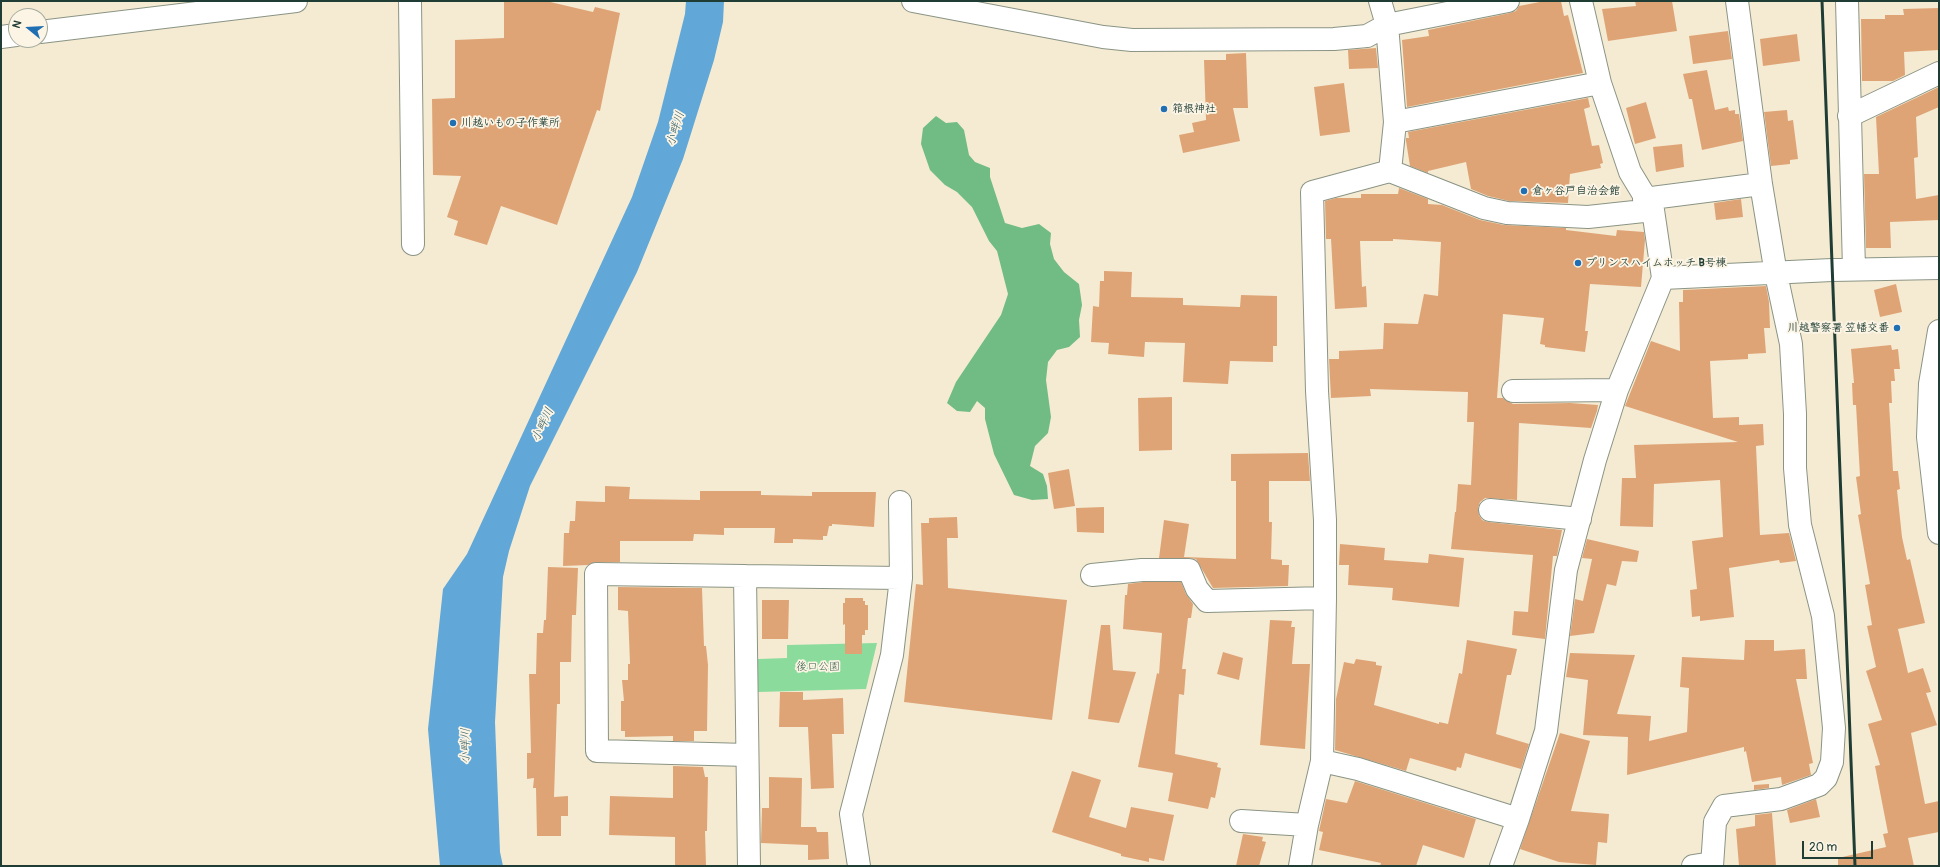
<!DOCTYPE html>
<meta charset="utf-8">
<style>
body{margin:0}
#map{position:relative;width:1940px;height:867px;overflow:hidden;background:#f5ebd3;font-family:Pangolin,sans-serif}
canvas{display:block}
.frame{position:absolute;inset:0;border:2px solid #1f3d34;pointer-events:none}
.north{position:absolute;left:8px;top:8px;width:40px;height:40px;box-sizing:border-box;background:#fcf5e5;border:1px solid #a4ab9e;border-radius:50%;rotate:288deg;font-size:11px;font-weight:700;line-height:16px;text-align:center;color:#1f3d34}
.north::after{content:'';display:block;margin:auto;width:14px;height:18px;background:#1f6fb2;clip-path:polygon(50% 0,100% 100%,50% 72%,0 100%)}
.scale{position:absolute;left:1802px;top:841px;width:71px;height:18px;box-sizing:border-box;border:2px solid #1f3d34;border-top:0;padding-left:5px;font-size:12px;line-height:14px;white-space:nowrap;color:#1f3d34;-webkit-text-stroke:3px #fcf5e5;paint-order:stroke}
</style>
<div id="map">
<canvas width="1940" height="867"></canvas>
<div class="frame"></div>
<div class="north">N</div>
<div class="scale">20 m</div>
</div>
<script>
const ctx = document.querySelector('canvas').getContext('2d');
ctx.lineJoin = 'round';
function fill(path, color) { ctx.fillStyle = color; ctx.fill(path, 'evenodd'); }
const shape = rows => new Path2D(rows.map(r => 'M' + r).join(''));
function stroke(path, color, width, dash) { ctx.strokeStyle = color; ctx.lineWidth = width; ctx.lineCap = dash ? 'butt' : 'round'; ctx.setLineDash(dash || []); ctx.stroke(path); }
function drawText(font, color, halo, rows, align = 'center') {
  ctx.font = font + ' Pangolin,"Klee One",sans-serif'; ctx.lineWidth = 3.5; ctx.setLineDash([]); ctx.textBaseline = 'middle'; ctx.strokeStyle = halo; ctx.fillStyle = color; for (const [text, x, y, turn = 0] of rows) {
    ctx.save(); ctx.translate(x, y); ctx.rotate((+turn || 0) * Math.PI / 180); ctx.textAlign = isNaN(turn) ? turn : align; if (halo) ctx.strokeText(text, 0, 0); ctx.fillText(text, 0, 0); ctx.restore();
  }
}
fill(shape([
 [877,643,866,689,758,692,758,659,787,658,787,645]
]), '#8bdc9c');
fill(shape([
 [936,116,946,123,957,122,964,130,969,155,975,162,990,168,990,177,1005,223,1022,228,1039,224,1051,233,1050,244,1054,259,1064,272,1079,284,1082,305,1079,320,1080,337,1069,347,1057,350,1048,362,1046,380,1051,417,1048,433,1035,446,1030,466,1043,474,1047,486,1048,499,1032,500,1014,495,994,454,985,419,985,408,977,401,970,412,957,411,947,403,956,382,1001,315,1008,294,997,251,989,241,972,207,957,192,945,185,930,170,921,144,923,128]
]), '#70bc84');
fill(shape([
 [686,1,724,1,723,22,714,60,683,159,637,272,530,486,509,551,503,577,495,722,500,852,503,866,440,866,428,729,443,589,467,554,632,197,658,122,685,14]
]), '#61a7d7');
fill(shape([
 [504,1,546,1,593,12,595,7,620,13,600,111,597,110,557,225,501,206,487,245,454,235,458,221,447,217,461,176,433,175,432,99,455,98,455,40,504,38],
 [1545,1,1561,1,1564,16,1568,15,1583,73,1407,107,1402,40,1429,36,1428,30,1510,13,1516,11,1519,6],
 [1635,1,1672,1,1677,31,1608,41,1602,9,1636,6],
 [1939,8,1939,50,1904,52,1905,75,1893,81,1862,81,1861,19,1885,19,1885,15,1904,15,1903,9],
 [1728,31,1732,59,1693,64,1689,36],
 [1797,34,1800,61,1763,66,1760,39],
 [1376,48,1378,68,1349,69,1348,50],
 [1246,53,1248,108,1233,108,1240,141,1183,153,1179,135,1194,132,1192,123,1206,120,1204,60,1226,60,1226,54],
 [1707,70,1715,110,1728,107,1729,111,1735,110,1735,114,1739,114,1743,141,1702,150,1692,99,1689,99,1683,74],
 [1344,83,1350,132,1320,136,1314,87],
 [1939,87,1939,107,1916,117,1918,157,1914,158,1916,199,1939,195,1939,220,1890,222,1891,248,1866,248,1864,174,1879,174,1876,117],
 [1588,98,1590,107,1584,109,1592,146,1599,145,1603,163,1600,164,1601,168,1570,174,1568,203,1509,201,1488,196,1471,189,1466,162,1428,171,1428,173,1410,166,1406,141,1406,138,1409,138,1408,132],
 [1646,102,1656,138,1635,144,1626,108],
 [1787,110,1788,121,1793,120,1798,159,1790,160,1790,164,1771,166,1764,112],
 [1682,144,1684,167,1656,172,1653,147],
 [1399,188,1428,199,1428,204,1442,205,1480,220,1504,225,1566,228,1566,230,1616,236,1617,230,1644,232,1645,240,1641,287,1590,284,1585,331,1588,331,1585,352,1545,347,1545,345,1540,344,1544,318,1503,314,1497,398,1503,398,1513,404,1570,403,1598,405,1597,411,1591,428,1519,423,1517,500,1485,498,1480,502,1478,508,1479,515,1482,520,1488,522,1562,530,1557,556,1553,556,1545,639,1512,635,1514,611,1528,612,1533,555,1451,549,1455,512,1456,512,1458,484,1471,485,1474,422,1467,422,1468,392,1370,389,1371,396,1331,398,1329,359,1339,359,1339,351,1383,349,1384,323,1418,324,1424,294,1438,296,1441,242,1393,239,1393,241,1360,241,1362,287,1366,286,1367,307,1335,309,1331,239,1326,239,1325,201,1336,198,1361,198,1361,194,1398,194],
 [1741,199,1743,217,1716,220,1714,203],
 [1104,271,1132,272,1131,297,1183,298,1183,305,1240,307,1241,295,1277,296,1277,346,1273,346,1273,362,1230,361,1228,384,1183,382,1185,343,1145,342,1144,357,1108,354,1109,343,1091,342,1093,306,1099,307,1100,281,1104,281],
 [1896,284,1902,312,1880,317,1874,290],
 [1766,286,1769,302,1770,328,1764,328,1766,353,1748,354,1748,359,1710,361,1713,418,1739,417,1739,425,1763,424,1764,445,1756,446,1760,535,1789,533,1796,561,1780,563,1779,560,1729,568,1734,617,1700,621,1700,616,1692,617,1690,590,1697,589,1692,541,1723,537,1720,480,1654,484,1653,527,1620,526,1622,478,1636,478,1634,445,1738,442,1625,406,1651,341,1680,351,1679,302,1683,302,1683,290],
 [1891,345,1892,350,1898,349,1900,369,1894,369,1895,381,1891,381,1892,403,1889,403,1893,471,1898,471,1900,489,1897,490,1902,537,1907,560,1910,559,1925,623,1898,629,1908,673,1923,668,1931,692,1926,693,1937,725,1911,733,1925,804,1939,801,1939,832,1908,838,1914,866,1838,866,1838,858,1886,847,1883,834,1888,833,1875,766,1880,765,1868,724,1882,720,1866,671,1876,667,1867,626,1872,625,1865,585,1870,584,1858,515,1861,514,1856,477,1860,476,1856,405,1853,405,1852,383,1854,383,1851,349],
 [1172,397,1172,450,1139,451,1138,398],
 [1308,453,1310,481,1269,481,1269,522,1272,522,1271,559,1282,560,1282,565,1289,565,1288,586,1213,588,1196,559,1189,558,1159,558,1164,520,1189,524,1184,557,1236,559,1236,481,1231,481,1231,454],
 [1069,469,1075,506,1054,509,1048,473],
 [605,486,630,487,629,499,700,500,700,491,761,491,761,495,812,496,812,492,876,492,874,527,832,524,832,526,829,526,827,536,823,536,823,540,793,539,793,543,774,543,775,528,724,528,724,535,694,534,693,541,620,541,620,562,596,562,588,565,563,566,564,533,569,533,570,521,575,521,576,501,605,502],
 [1104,507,1104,533,1077,532,1076,508],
 [957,517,958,538,947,538,948,588,1067,600,1052,720,904,702,916,584,923,585,921,523,929,523,929,518],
 [1587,539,1639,551,1637,562,1622,561,1616,586,1607,584,1594,633,1570,636,1575,599,1583,601,1592,559,1582,558],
 [1340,544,1385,548,1384,560,1428,563,1429,554,1464,558,1459,607,1392,600,1393,588,1348,585,1349,565,1339,565],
 [548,567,578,568,576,615,572,615,571,662,560,662,560,704,557,704,554,797,568,796,568,816,561,816,561,836,537,836,536,788,533,788,534,778,527,779,527,753,531,753,529,674,536,674,537,633,543,633,544,620,546,620],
 [1143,582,1181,582,1186,594,1193,604,1191,618,1188,618,1182,669,1186,669,1184,695,1179,694,1175,754,1218,763,1217,767,1221,768,1215,798,1211,797,1208,809,1168,801,1173,773,1138,767,1157,673,1159,674,1162,633,1123,629,1125,595,1127,595,1128,584],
 [618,587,702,588,704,646,706,646,708,665,707,731,694,731,694,741,673,741,673,736,625,737,625,731,621,731,621,701,624,701,622,680,628,680,628,664,630,664,628,611,618,610],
 [845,598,863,598,863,601,865,601,865,605,868,605,868,630,865,630,865,635,862,635,862,654,845,654,845,624,843,625,843,603,845,603],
 [762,600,789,600,788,639,762,639],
 [1270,620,1292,621,1291,627,1295,627,1292,664,1310,664,1305,749,1260,745],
 [1101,625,1110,625,1113,670,1136,672,1119,723,1088,719],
 [1467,640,1517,649,1511,675,1507,675,1496,734,1529,744,1521,769,1465,753,1461,768,1457,767,1456,771,1410,758,1406,771,1335,750,1336,699,1344,662,1354,664,1356,659,1376,662,1376,665,1382,666,1374,705,1439,724,1439,722,1448,724,1459,673,1462,674],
 [1745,640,1774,640,1774,651,1805,649,1807,679,1796,679,1813,763,1809,764,1811,775,1782,785,1781,777,1752,782,1746,751,1744,752,1744,747,1627,775,1628,737,1583,735,1588,680,1566,677,1570,653,1635,655,1617,714,1651,716,1649,741,1687,732,1689,688,1680,687,1682,657,1744,660],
 [1223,652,1243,658,1239,680,1217,674],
 [780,692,803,692,803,700,843,698,844,734,832,734,834,788,811,789,808,727,779,727],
 [1560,733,1590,741,1571,811,1609,814,1607,843,1598,842,1596,865,1559,862,1520,849],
 [673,766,703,767,705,777,708,777,707,831,705,831,706,866,675,866,675,837,609,835,610,796,673,798],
 [1072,771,1101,780,1089,817,1126,828,1131,807,1174,815,1164,861,1149,858,1149,862,1121,856,1121,854,1052,832],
 [769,777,802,778,801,827,816,827,817,832,828,832,829,859,808,860,808,845,761,843,762,808,769,808],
 [1355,781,1476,819,1464,858,1423,845,1416,866,1380,866,1381,863,1319,850,1323,832,1319,831,1326,799,1347,803],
 [1769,784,1769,788,1754,790,1754,785],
 [1816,799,1820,817,1790,823,1787,810],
 [1772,813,1776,866,1739,866,1736,829,1755,826,1755,815],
 [1243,834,1263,837,1262,841,1266,842,1259,866,1236,866]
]), '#dfa476');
const minor = shape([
 [410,1,413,244],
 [913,1,1103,37,1132,40,1334,39,1367,36,1387,25,1508,1],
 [1380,1,1387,25,1395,122,1390,171,1484,208,1507,213,1588,217,1653,210],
 [1847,1,1854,269],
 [40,32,296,1],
 [1,37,16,35],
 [1849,116,1939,73],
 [1395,122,1600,83],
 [1644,199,1761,184],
 [1663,278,1832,270,1939,268],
 [1513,391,1617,390],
 [900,502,901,578],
 [1490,510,1580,519],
 [1092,575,1142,570,1189,570,1197,589,1207,601,1325,598],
 [745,576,596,574,597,751,747,755],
 [1322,761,1358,769,1518,819],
 [1241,821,1307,825],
 [749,866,745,576,901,578,892,655,851,814,859,866],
 [1300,866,1307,825,1322,761,1325,598,1325,520,1317,391,1312,192,1390,171],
 [1501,866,1518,819,1546,731,1566,570,1595,460,1617,390,1663,278,1653,210,1630,172,1600,83,1581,1],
 [1693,866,1712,863],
 [1712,866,1715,822,1724,806,1781,799,1819,785,1826,778,1832,762,1834,728,1823,616,1800,525,1795,468,1795,414,1791,344,1776,274,1761,184,1737,1]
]);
const major = shape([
 [1939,331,1930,384,1928,437,1939,533]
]);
stroke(minor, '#8a9484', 24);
stroke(major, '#8a9484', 24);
stroke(minor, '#fff', 22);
stroke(major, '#fff', 22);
stroke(shape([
 [1822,1,1855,866]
]), '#1f3d34', 3);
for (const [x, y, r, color] of [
 [1164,109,4,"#1f6fb2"],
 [453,123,4,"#1f6fb2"],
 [1524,191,4,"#1f6fb2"],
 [1578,263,4,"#1f6fb2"],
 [1897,328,4,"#1f6fb2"]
]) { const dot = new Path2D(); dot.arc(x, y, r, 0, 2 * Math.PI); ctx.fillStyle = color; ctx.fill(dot); stroke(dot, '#fcf5e5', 1.5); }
drawText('bold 11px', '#1f3d34', '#fcf5e5', [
 ["箱根神社",1172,109],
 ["川越いもの子作業所",461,123],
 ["倉ヶ谷戸自治会館",1532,191],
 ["プリンスハイムホッチ B号棟",1586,263],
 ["川越警察署 笠幡交番",1889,328,"right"]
], 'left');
drawText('11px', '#355d49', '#fcf5e5', [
 ["後口公園",818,667]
]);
drawText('italic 12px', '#335d65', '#fcf5e5', [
 ["小畔川",676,129,-73],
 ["小畔川",543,425,-65],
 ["小畔川",466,746,-89]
]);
</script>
